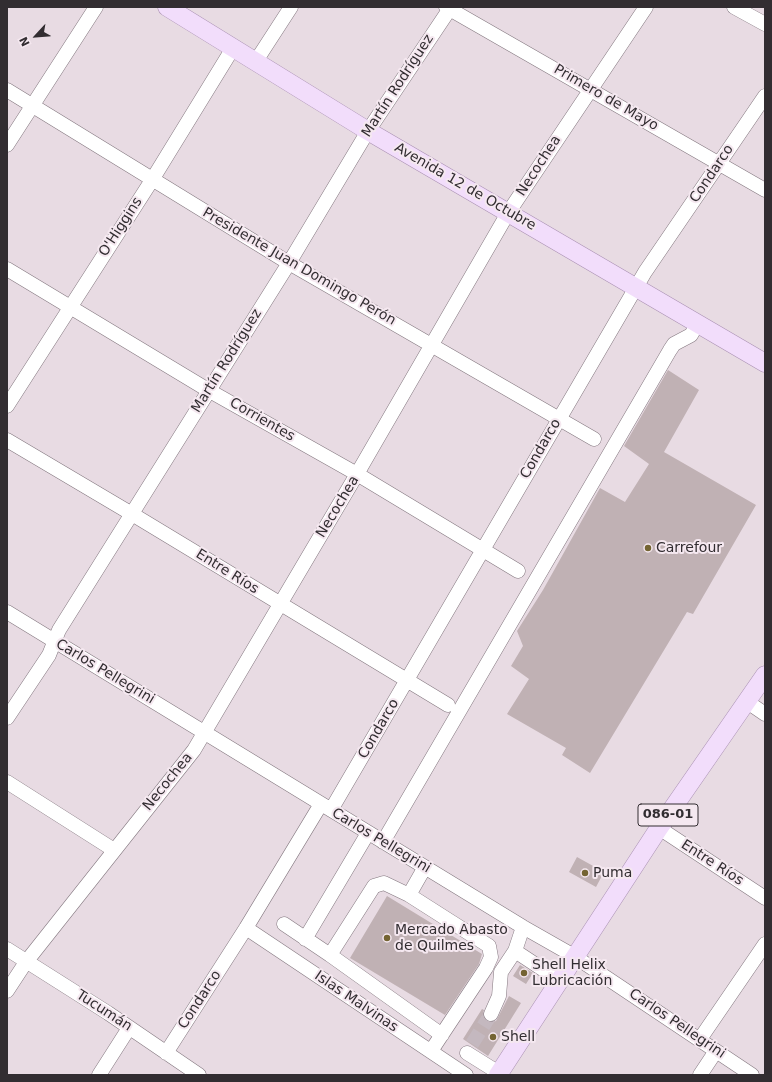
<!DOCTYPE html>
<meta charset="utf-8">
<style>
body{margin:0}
#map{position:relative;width:772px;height:1082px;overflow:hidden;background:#e8dbe3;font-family:"DejaVu Sans",sans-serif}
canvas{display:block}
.frame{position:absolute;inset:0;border:8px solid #322d31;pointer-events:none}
.north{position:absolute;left:16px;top:16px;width:40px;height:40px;-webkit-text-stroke:3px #f5e8f0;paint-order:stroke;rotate:244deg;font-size:11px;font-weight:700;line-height:16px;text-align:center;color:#322d31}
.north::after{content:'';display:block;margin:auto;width:14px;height:18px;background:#322d31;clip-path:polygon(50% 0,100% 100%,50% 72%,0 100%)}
</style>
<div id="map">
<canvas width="772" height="1082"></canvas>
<div class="frame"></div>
<div class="north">N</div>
</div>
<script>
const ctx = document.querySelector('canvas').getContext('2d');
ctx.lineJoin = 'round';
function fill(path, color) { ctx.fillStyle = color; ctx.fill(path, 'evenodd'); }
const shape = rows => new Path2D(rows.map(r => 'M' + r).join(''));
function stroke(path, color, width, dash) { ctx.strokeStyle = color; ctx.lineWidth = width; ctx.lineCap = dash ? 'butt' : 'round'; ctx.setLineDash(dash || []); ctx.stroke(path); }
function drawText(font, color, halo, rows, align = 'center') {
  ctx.font = font + ' "DejaVu Sans",sans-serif'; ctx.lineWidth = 4; ctx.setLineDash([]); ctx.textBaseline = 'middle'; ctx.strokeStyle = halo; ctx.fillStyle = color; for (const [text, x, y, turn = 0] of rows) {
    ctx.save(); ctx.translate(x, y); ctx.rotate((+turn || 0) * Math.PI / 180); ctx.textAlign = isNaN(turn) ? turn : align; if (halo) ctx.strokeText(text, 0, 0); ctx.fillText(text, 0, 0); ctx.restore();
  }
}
fill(shape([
 [668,370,699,390,664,452,756,505,693,614,687,612,590,773,562,755,566,748,507,714,529,679,511,666,523,646,517,631,543,590,600,488,625,502,649,464,624,446],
 [577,857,604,872,596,887,569,872],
 [387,896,482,954,479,964,445,1015,350,958],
 [520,965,533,973,526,984,513,976],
 [509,996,521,1003,488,1056,463,1039,482,1009,484,1010,483,1014,484,1019,492,1022,496,1021]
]), '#c0b1b4');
stroke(shape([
 [472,1044,491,1014]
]), '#c4b8bf', 14, [14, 7]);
const minor = shape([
 [446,7,765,190],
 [734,7,765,24],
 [256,61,291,7],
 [7,90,289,263,594,439],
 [7,145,96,7],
 [7,269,208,390,357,474,518,571],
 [7,406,152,180,233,48],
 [7,440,132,514,448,705],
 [7,612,523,927,574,956,752,1075],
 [746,701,765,714],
 [7,718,49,655,59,630,289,263,368,131,451,7],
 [7,782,114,850],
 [331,810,645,272,765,96],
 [659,828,765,898],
 [383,842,670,350,674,344,691,335,698,323],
 [409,895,425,867],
 [284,924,330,955,442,1035],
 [523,927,515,951,559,980],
 [246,928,466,1075],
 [305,939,368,833],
 [7,949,108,1013,199,1075],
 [330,955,374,886,384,883,409,895,489,946,491,957,486,968,431,1051],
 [7,991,26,962,194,750,357,474,508,213,646,7],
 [491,1014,499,996,501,972,515,951],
 [700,1039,765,944],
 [166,1053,246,928,321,804],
 [467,1053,499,1073],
 [99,1075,129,1028],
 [700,1075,716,1051]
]);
const major = shape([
 [167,7,368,131,765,363],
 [498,1075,659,828,765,675]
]);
stroke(minor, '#83777f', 15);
stroke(major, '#a990b2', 19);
stroke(minor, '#fff', 14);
stroke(major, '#f2ddfb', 18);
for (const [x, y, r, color] of [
 [648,548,4,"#746432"],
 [585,873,4,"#746432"],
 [387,938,4,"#746432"],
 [524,973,4,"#746432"],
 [493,1037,4,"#746432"]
]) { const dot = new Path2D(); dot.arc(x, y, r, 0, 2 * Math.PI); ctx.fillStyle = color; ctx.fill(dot); stroke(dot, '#f5e8f0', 1.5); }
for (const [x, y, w] of [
 [668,815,60]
]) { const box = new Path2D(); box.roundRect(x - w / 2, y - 11, w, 22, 3); ctx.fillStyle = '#f5e8f0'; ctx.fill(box); stroke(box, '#322d31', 1); }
drawText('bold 13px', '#322d31', null, [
 ["086-01",668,815]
]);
drawText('14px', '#322d31', '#f5e8f0', [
 ["Martín Rodríguez",398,86,-57],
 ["Primero de Mayo",606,98,30],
 ["Necochea",539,166,-57],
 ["Condarco",712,174,-56],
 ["Avenida 12 de Octubre",465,187,30],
 ["O'Higgins",121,227,-57],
 ["Presidente Juan Domingo Perón",299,267,30],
 ["Martín Rodríguez",227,361,-58],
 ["Corrientes",262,420,30],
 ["Condarco",541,449,-60],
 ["Necochea",338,507,-59],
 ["Entre Ríos",227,572,32],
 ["Carlos Pellegrini",105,672,31],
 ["Condarco",379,729,-60],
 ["Necochea",168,782,-51],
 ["Carlos Pellegrini",381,841,31],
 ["Entre Ríos",712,863,33],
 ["Condarco",200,1000,-57],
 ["Islas Malvinas",356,1002,34],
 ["Tucumán",104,1011,33],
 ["Carlos Pellegrini",677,1024,34]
]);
drawText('14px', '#322d31', '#f5e8f0', [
 ["Carrefour",656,548],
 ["Puma",593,873],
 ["Mercado Abasto",395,930],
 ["de Quilmes",395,946],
 ["Shell Helix",532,965],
 ["Lubricación",532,981],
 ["Shell",501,1037]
], 'left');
</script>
